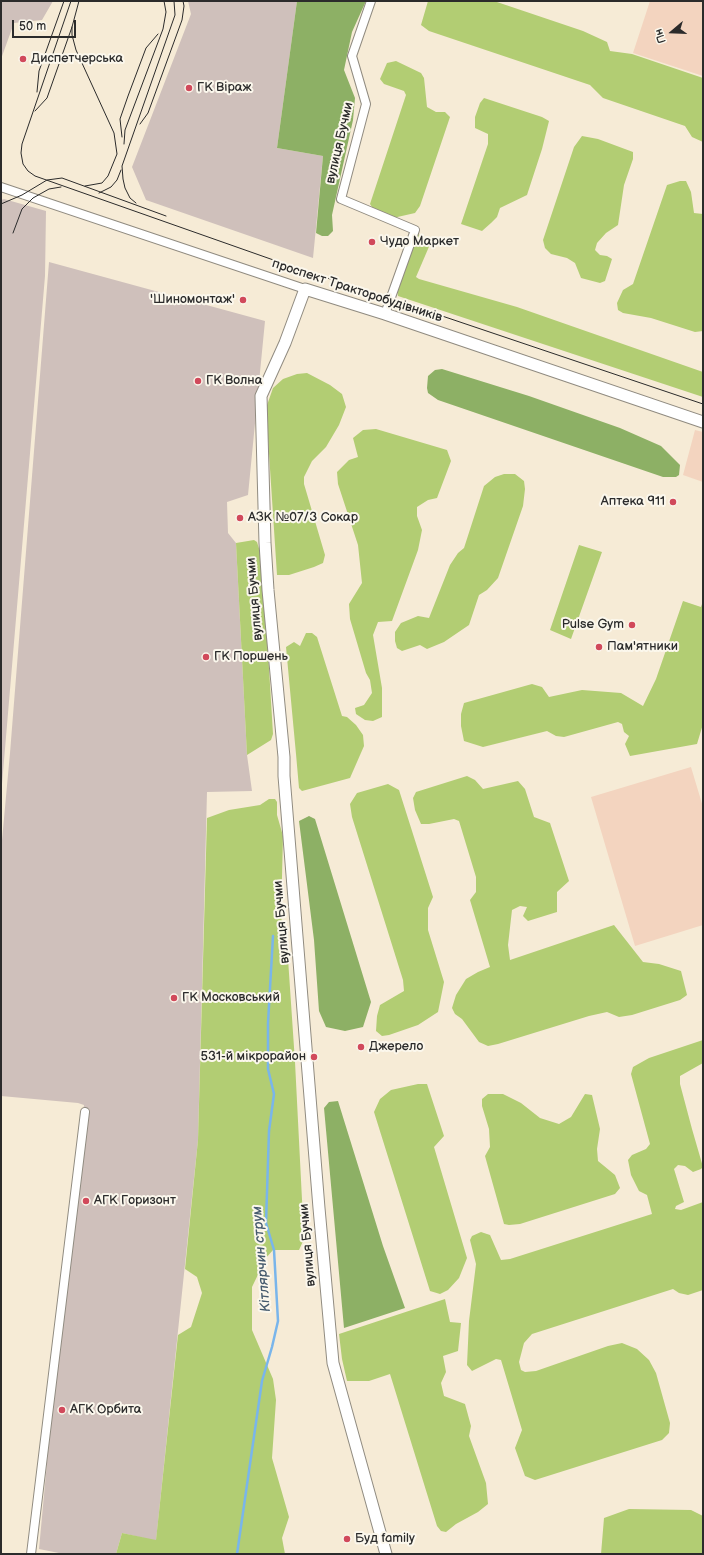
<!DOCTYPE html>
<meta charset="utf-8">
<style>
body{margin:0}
#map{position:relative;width:704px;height:1555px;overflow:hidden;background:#f6ebd6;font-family:"Balsamiq Sans",sans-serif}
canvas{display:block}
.frame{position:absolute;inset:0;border:2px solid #2b2b2b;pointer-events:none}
.north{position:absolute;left:652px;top:12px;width:40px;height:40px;-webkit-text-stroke:3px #fbf7ec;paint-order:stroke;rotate:251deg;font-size:11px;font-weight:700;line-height:16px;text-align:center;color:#2b2b2b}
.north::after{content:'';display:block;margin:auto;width:14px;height:18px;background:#2b2b2b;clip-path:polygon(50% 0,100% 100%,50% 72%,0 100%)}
.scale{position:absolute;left:12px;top:20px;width:64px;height:18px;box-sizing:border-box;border:2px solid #2b2b2b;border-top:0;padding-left:5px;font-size:12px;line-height:14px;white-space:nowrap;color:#2b2b2b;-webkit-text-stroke:3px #fbf7ec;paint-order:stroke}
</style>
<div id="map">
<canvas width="704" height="1555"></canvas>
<div class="frame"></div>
<div class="north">Пн</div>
<div class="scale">50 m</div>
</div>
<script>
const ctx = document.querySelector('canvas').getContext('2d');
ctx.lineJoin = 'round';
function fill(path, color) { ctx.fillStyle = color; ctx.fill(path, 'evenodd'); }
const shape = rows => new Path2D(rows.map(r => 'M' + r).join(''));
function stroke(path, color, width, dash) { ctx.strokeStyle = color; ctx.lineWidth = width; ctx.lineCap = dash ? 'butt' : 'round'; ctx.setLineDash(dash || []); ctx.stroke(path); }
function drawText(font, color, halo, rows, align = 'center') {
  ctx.font = font + ' "Balsamiq Sans",sans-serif'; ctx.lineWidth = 4; ctx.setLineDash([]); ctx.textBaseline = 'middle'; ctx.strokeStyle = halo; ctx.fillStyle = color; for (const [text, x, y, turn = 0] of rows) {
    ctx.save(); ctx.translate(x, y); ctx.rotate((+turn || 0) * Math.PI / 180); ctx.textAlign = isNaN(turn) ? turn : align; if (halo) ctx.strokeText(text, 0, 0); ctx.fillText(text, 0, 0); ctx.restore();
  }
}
fill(shape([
 [650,1,703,1,703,76,633,53],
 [695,430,703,432,703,482,683,475],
 [691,767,703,807,703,925,635,946,591,797]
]), '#f3d4bf');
fill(shape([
 [1,1,53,1,42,20,14,23,1,59],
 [188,1,297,1,277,148,323,156,313,258,146,200,132,167,191,14],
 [4,199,46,211,45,276,1,796,1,200],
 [49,262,265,321,248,495,227,502,228,533,236,543,247,755,252,791,207,792,198,1140,156,1541,122,1533,116,1554,64,1554,39,1549,63,1290,84,1105,78,1103,1,1096,1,851,10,753]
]), '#cfc0bb');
fill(shape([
 [428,1,494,1,583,31,607,42,610,51,632,54,703,78,703,142,692,137,685,126,603,98,590,85,429,31,421,25],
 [396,61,421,73,424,78,427,107,436,112,445,112,450,117,420,206,415,213,393,218,374,210,370,204,406,95,404,91,384,84,380,79,387,63],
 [484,98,542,117,549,121,542,149,527,195,500,208,497,217,491,223,482,231,461,224,488,144,488,134,475,128,475,117,480,103],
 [582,136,598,139,633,152,633,159,624,185,618,225,606,233,597,243,595,250,600,255,607,256,612,259,605,281,600,283,581,278,575,263,567,258,551,254,545,248,543,240,574,147],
 [680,181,686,181,691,192,694,213,703,214,703,331,695,332,651,318,623,313,618,310,617,303,623,290,633,284,667,185],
 [418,234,430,240,431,242,416,277,419,279,517,307,703,372,703,397,398,296,397,290,415,236],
 [307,373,330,385,342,394,346,407,339,425,326,447,312,461,304,477,304,484,325,555,323,563,314,567,289,575,277,575,266,408,273,388,283,379,297,374],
 [376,429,447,450,451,461,437,498,428,500,417,507,417,516,422,530,418,550,392,621,378,622,373,635,382,688,382,717,373,721,365,720,356,714,355,708,364,705,372,693,370,680,366,673,350,619,349,604,362,583,358,545,338,484,337,472,349,460,358,457,353,438,363,430],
 [504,474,515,474,524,481,525,489,523,506,498,578,487,590,479,595,469,625,444,642,427,649,420,645,402,651,397,648,395,641,395,632,401,623,418,616,429,618,450,565,458,553,464,548,484,486,495,477],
 [254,540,257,542,261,555,266,619,273,734,271,740,247,755,236,543],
 [579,545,602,552,571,639,550,630],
 [683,601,701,607,703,601,703,724,697,744,630,756,625,744,629,736,624,732,622,724,618,722,564,737,556,736,547,731,483,747,464,741,461,726,461,714,464,703,532,684,542,687,549,697,582,690,621,693,643,706,656,679],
 [306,633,312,633,317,637,342,716,347,717,356,725,363,735,364,746,350,778,302,791,299,788,296,754,286,647,294,642,300,646],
 [467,776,475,780,483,789,518,781,525,789,534,817,550,823,569,881,557,892,557,912,528,921,523,916,527,907,520,906,512,910,508,945,510,960,614,925,643,962,659,964,681,971,687,995,680,1000,632,1015,619,1017,607,1012,589,1016,498,1044,488,1046,479,1042,462,1019,455,1014,452,1008,456,995,466,979,478,972,490,967,470,900,476,892,476,877,459,821,454,819,429,824,421,824,415,810,413,798,416,792],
 [388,784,399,790,433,897,428,908,428,930,444,982,438,1012,418,1025,389,1035,382,1036,376,1031,377,1016,380,1005,404,991,403,980,352,817,350,804,357,793],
 [269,799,275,799,277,802,277,815,283,836,281,917,287,944,295,1062,304,1239,299,1250,273,1250,266,1258,252,1287,252,1330,273,1379,276,1400,272,1458,289,1517,282,1538,285,1554,116,1554,122,1533,156,1540,178,1335,191,1327,202,1293,197,1277,185,1269,198,1140,207,818,229,810,260,805],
 [703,1040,703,1063,680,1076,680,1084,692,1129,703,1167,701,1169,693,1172,685,1166,678,1165,674,1169,684,1202,676,1206,675,1209,681,1210,703,1202,703,1290,688,1295,679,1293,673,1289,532,1334,524,1343,519,1362,521,1370,525,1372,536,1371,608,1346,622,1343,637,1349,649,1360,656,1373,670,1423,669,1433,662,1440,535,1480,525,1476,515,1448,522,1430,501,1360,496,1359,472,1371,467,1365,469,1321,476,1264,470,1240,472,1236,481,1232,490,1235,501,1260,510,1259,652,1214,647,1195,639,1191,631,1175,628,1160,632,1155,646,1149,650,1144,631,1074,633,1067,649,1058],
 [418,1084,427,1084,444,1136,434,1147,467,1258,459,1278,448,1290,440,1294,430,1291,374,1112,380,1099,391,1090],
 [488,1094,503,1094,521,1103,540,1118,559,1124,571,1117,585,1094,592,1095,600,1129,597,1149,598,1161,615,1175,620,1188,615,1194,520,1224,509,1225,504,1224,485,1156,490,1147,489,1129,482,1106,482,1099],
 [445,1299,450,1322,461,1323,458,1351,443,1356,446,1372,441,1383,444,1396,465,1404,471,1426,469,1436,486,1483,488,1504,478,1512,456,1524,446,1532,441,1531,437,1526,390,1374,369,1381,347,1381,342,1359,339,1334],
 [629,1509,691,1510,703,1516,703,1554,601,1554,604,1518]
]), '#b2cd73');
fill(shape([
 [297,1,366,1,352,32,344,70,355,98,353,120,332,215,333,231,328,236,322,236,316,233,323,156,277,148],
 [442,369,529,396,620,428,661,446,680,465,679,475,676,477,663,477,438,400,428,393,427,388,428,376,435,370],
 [309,816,315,819,371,1002,363,1027,345,1031,326,1027,319,1011,314,940,299,821],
 [338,1101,383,1246,405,1308,344,1328,324,1108,329,1102]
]), '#8db065');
stroke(shape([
 [237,1554,262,1381,272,1347,278,1321,274,1250,266,1223,269,1131,274,1094,268,1069,268,1023,273,936]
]), '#79b5eb', 2.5);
const street = shape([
 [371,1,352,56,366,104,341,199,415,230,385,314],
 [1,187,305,289],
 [31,1554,85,1112]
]);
const secondary = shape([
 [386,1554,333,1363,319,1208,284,776,284,757,268,590,265,543,261,396,285,343,305,289,385,314,703,422]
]);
stroke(street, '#908b80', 10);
stroke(secondary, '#908b80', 13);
stroke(street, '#fff', 8);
stroke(secondary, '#fff', 11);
stroke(shape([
 [71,1,22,144,21,153,23,164,28,171,35,176,299,269,368,291,703,404],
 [72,27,72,35,76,50,114,133,117,154,108,176,102,183,85,186],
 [37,92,39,71,64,1],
 [35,111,47,98,72,27,79,1],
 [140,124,148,113,182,20,184,6,183,1],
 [122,137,120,119,128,96,146,48,158,34],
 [124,144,125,130,163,29,166,12,164,1],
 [99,193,111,187,117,180,121,170],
 [136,203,130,198,125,188,123,179,122,166,175,15,174,1],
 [1,204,22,195,47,180,62,178,166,216],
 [13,233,22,209,33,198,49,189,61,187]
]), '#2b2b2b', 1);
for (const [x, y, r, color] of [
 [23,59,4,"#d1495b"],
 [189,88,4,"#d1495b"],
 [372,242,4,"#d1495b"],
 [243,300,4,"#d1495b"],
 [198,381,4,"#d1495b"],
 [673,502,4,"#d1495b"],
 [240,518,4,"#d1495b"],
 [632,625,4,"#d1495b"],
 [599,647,4,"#d1495b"],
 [206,657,4,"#d1495b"],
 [174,998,4,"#d1495b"],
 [361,1047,4,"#d1495b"],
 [314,1057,4,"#d1495b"],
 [86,1201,4,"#d1495b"],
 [62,1410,4,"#d1495b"],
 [347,1539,4,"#d1495b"]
]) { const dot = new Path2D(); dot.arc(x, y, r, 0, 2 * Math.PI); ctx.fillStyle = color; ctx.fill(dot); stroke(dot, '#fbf7ec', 1.5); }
drawText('13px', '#2b2b2b', '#fbf7ec', [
 ["Диспетчерська",31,59],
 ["ГК Віраж",197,88],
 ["Чудо Маркет",380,242],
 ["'Шиномонтаж'",235,300,"right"],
 ["ГК Волна",206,381],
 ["Аптека 911",665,502,"right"],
 ["АЗК №07/3 Сокар",248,518],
 ["Pulse Gym",624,625,"right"],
 ["Пам'ятники",607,647],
 ["ГК Поршень",214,657],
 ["ГК Московський",182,998],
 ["Джерело",369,1047],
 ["531-й мікрорайон",306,1057,"right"],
 ["АГК Горизонт",94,1201],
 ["АГК Орбита",70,1410],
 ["Буд family",355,1539]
], 'left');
drawText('13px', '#2b2b2b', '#fbf7ec', [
 ["вулиця Бучми",340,143,-77],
 ["проспект Тракторобудівників",357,291,18],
 ["вулиця Бучми",255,599,-95],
 ["вулиця Бучми",282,922,-95],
 ["вулиця Бучми",308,1245,-95]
]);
drawText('italic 14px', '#465b6e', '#fbf7ec', [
 ["Кітлярчин струм",262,1259,-95]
]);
</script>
